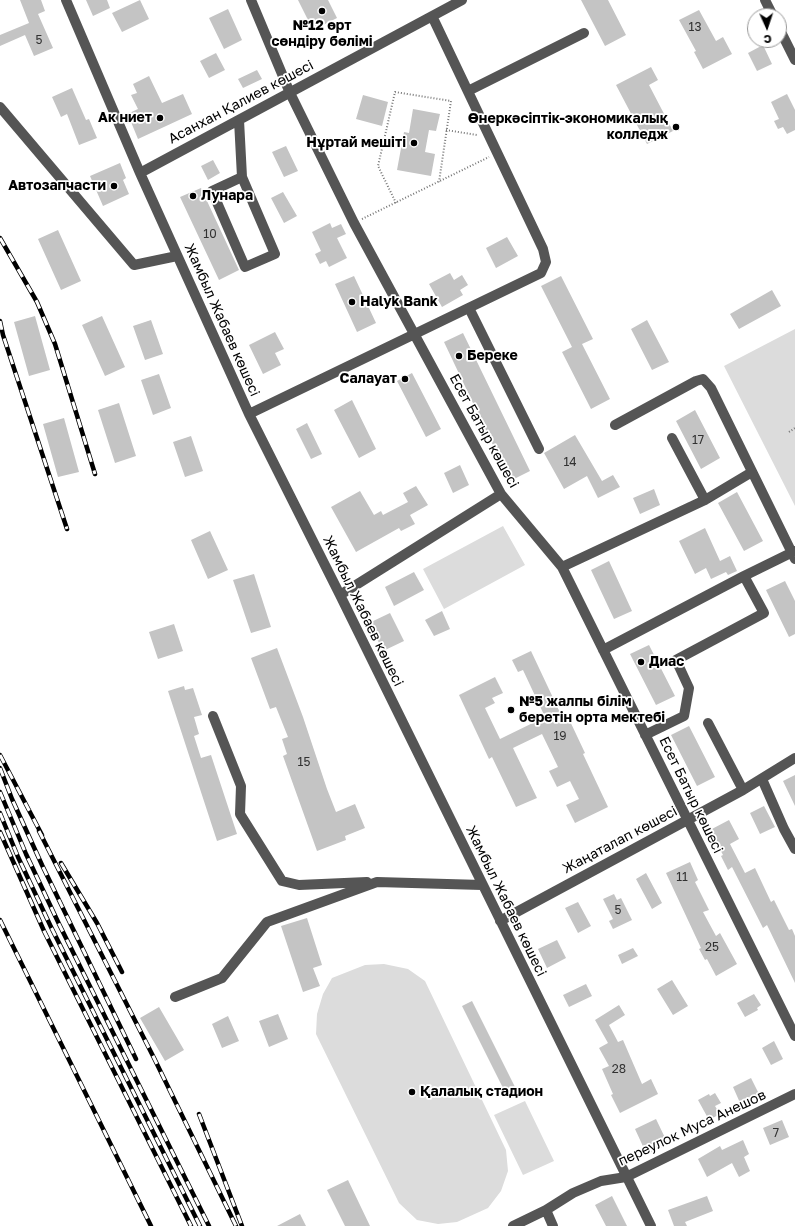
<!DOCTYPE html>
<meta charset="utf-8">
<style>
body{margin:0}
#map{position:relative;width:795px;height:1226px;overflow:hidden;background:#fff;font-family:"Golos Text",sans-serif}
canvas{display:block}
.north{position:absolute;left:747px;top:8px;width:40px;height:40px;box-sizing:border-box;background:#fff;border:1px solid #999;border-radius:50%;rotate:177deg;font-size:11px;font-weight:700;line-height:16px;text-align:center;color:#000}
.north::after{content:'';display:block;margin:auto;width:14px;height:18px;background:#000;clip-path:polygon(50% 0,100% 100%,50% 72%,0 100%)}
</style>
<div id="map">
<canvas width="795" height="1226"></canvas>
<div class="north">С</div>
</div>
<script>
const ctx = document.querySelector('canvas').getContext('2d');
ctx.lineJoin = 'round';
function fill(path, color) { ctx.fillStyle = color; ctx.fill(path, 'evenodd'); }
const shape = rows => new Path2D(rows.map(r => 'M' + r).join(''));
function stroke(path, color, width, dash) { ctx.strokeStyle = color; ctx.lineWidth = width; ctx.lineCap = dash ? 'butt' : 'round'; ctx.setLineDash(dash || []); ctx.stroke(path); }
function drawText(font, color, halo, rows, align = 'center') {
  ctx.font = font + ' "Golos Text",sans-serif'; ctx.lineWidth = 3.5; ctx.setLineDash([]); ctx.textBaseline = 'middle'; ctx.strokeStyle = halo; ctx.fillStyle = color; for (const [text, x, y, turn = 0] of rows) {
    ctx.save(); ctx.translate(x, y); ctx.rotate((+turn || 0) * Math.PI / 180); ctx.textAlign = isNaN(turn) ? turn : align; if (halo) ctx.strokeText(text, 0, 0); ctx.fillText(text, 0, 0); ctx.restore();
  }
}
fill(shape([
 [795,329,795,506,724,366],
 [503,526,525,565,444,609,423,569],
 [384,964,408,969,425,981,506,1150,508,1171,501,1191,488,1208,457,1222,438,1224,417,1220,399,1203,316,1034,317,1014,323,994,332,978,365,965],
 [525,1101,554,1161,523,1175,494,1115]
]), '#dcdcdc');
fill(shape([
 [20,0,41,0,45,11,38,14,53,48,34,56,25,35,0,46,0,35,29,23],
 [86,0,107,0,110,8,93,16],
 [140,0,149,19,122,32,112,13],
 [298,0,328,0,337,18,313,30],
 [581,0,608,0,626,35,605,46],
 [228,9,242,40,224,49,209,18],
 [699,10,716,41,723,37,732,54,703,69,694,52,696,51,679,20],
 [763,45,772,64,757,71,748,53],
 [216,53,225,70,209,78,200,61],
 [651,67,658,80,649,85,673,131,647,144,616,85],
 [257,70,262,79,243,88,238,79],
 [149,76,162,103,183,94,192,114,138,139,131,122,127,124,123,116,138,109,131,95,137,93,133,84],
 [72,88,86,120,89,119,97,138,79,145,67,114,61,117,52,97],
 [787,94,795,110,795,130,787,134,783,127,778,129,774,121,779,119,771,102],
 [363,95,388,102,382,126,356,119],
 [413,109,440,114,436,131,429,130,425,152,435,154,431,176,397,170,404,132,409,133],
 [286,146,298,171,284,177,272,152],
 [213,160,220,173,208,180,201,166],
 [120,163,126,178,123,180,129,194,103,206,90,176],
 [201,188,239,270,219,280,180,197],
 [283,192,297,216,284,223,271,198],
 [330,223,332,228,341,224,346,234,337,238,347,258,329,267,326,261,320,264,315,254,321,251,312,232],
 [58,230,81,281,61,290,38,239],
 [507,237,518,256,496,268,486,248],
 [450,273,454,280,462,275,468,285,460,290,463,295,442,307,429,284],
 [354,276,376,323,357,332,335,284],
 [561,276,593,339,582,344,610,399,591,409,562,352,572,347,541,286],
 [772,290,781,306,739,329,730,314],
 [35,316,50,370,29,376,14,322],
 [102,316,125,367,105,376,82,325],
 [151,320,163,354,145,360,133,326],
 [647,320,669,362,652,370,631,329],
 [275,332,284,349,275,353,281,365,263,374,249,345],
 [463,333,530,471,510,481,444,342],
 [412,373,441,429,426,437,397,381],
 [159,374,171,408,153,415,141,380],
 [352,400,376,449,359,458,334,410],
 [119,403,136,456,115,463,98,410],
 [695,410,720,458,701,469,676,421],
 [64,418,79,472,58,477,43,424],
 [307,423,322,454,311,459,296,429],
 [575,435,602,481,613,475,620,487,598,498,587,476,564,489,544,453],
 [191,436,203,471,185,477,173,442],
 [460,465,469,485,453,493,444,473],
 [416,486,428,505,410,515,415,524,401,531,399,528,356,552,331,507,360,491,374,515,381,511,383,515,408,502,403,493],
 [654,489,660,505,640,514,633,498],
 [737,492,763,541,744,551,718,503],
 [705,528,720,561,730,556,737,571,728,575,726,572,711,579,706,568,695,574,679,541],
 [210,531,228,570,208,579,191,540],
 [609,561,632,611,614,619,591,570],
 [414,572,424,590,394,606,385,587],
 [254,574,271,627,251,633,233,580],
 [785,581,795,601,795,634,789,637,766,590],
 [442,611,450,629,434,636,425,620],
 [390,613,404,641,383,651,369,623],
 [174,624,183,651,158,659,149,632],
 [649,645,675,696,656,705,630,654],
 [277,648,303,717,327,789,336,812,355,804,365,828,345,836,346,840,317,851,283,756,287,754,282,739,288,737,276,707,270,709,251,658],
 [531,651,563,719,568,717,585,753,583,754,608,807,575,823,566,805,579,799,570,781,557,787,549,771,558,767,542,734,513,748,537,798,516,807,492,757,489,759,459,695,495,677,503,693,492,698,495,703,485,708,500,739,545,717,523,670,518,672,512,660],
 [184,686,185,690,193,688,202,715,194,717,199,734,194,736,201,758,211,755,237,834,217,841,168,691],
 [689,726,715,777,697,786,671,735],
 [795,775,795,806,783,781],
 [764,806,775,827,760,834,750,813],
 [729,820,739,839,730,844,745,873,755,868,771,902,774,900,789,930,792,929,795,936,795,983,767,925,763,928,732,867,728,870,721,856,723,855,710,830],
 [690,862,698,880,695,882,709,910,703,912,716,936,720,933,737,964,716,976,707,959,705,960,699,949,701,948,666,873],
 [646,873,662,903,652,909,636,879],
 [614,894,617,900,621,898,632,920,613,929,609,921,613,919,603,899],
 [578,902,591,926,578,933,565,908],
 [307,918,322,965,313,968,320,986,303,992,281,926],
 [557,940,566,958,547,968,538,949],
 [633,948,638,956,622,964,618,955],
 [672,980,688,1006,673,1015,657,989],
 [586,984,592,996,569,1007,563,995],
 [754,994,761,1005,757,1008,758,1010,745,1017,737,1003],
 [472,1001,515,1087,505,1092,462,1006],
 [619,1005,625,1015,609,1025,618,1042,623,1040,642,1084,651,1079,658,1094,620,1113,611,1095,613,1094,602,1069,609,1066,599,1048,608,1043,595,1020],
 [159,1007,184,1050,165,1061,140,1018],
 [278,1014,288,1039,269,1047,259,1021],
 [228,1016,239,1041,222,1048,212,1024],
 [774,1041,783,1059,771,1065,762,1048],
 [751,1078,760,1096,741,1105,733,1087],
 [715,1093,721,1103,715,1106,720,1114,709,1120,698,1100,709,1094,710,1096],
 [656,1119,668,1144,647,1155,635,1129],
 [782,1120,789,1137,770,1145,763,1128],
 [743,1140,749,1154,744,1157,750,1171,739,1177,732,1163,707,1177,698,1159,720,1146,722,1150],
 [348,1180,370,1226,345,1226,327,1190],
 [612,1196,627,1226,606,1226,595,1205],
 [707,1196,713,1211,685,1222,687,1226,674,1226,668,1210],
 [300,1214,306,1226,277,1226]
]), '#c4c4c4');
stroke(shape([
 [446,130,477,135],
 [396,203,378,166,395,92,451,101,439,182],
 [362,219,489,157],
 [789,432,795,428]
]), '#777', 2, [1, 2]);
stroke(shape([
 [66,0,140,173,249,414,340,595,651,1226],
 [251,0,290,93,354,223,501,494,562,567,795,1036],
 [765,0,773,16],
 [779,28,795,60],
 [468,91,584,33],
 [0,107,134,265,177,256],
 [239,120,242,177,275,254,245,267,212,191,242,177],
 [140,173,462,0],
 [469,308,539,449],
 [249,414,541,273,546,262,543,249,432,16],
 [615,425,696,381,703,379,711,388,795,559],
 [672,438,705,500],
 [562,567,705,500,752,472],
 [340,595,501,494],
 [603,650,744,576,795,551],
 [213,716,241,786,240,814,282,881,299,885,367,882],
 [708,723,743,790],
 [645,735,684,716,689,688,676,660,764,613,744,576],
 [762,779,784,829,795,849],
 [500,921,743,790,795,758],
 [175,997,222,978,267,922,377,882,482,885],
 [546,1210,553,1226],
 [513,1226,546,1210,573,1193,601,1181,626,1177,795,1094]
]), '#555', 10);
const rail = shape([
 [0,238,37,302,55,344,95,474],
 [0,321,3,335,67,529],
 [0,755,42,835],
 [0,768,12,799,42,865,136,1059],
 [0,792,26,854,59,924,209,1226],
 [0,813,18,857,51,927,200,1226],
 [39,831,154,1058,236,1226],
 [0,832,44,931,191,1226],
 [61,863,97,923,122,972],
 [0,920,151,1226],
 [199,1114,242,1226]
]);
stroke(rail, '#000', 4.5);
stroke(rail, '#fff', 3, [9]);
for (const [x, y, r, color] of [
 [322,11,4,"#000"],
 [160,118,4,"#000"],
 [676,127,4,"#000"],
 [414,143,4,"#000"],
 [114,186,4,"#000"],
 [193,196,4,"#000"],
 [352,302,4,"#000"],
 [459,356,4,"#000"],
 [405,379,4,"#000"],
 [641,662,4,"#000"],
 [511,710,4,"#000"],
 [412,1092,4,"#000"]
]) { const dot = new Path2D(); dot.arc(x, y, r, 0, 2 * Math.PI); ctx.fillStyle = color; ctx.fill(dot); stroke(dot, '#fff', 1.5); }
drawText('12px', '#313131', null, [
 ["13",695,27],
 ["5",39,40],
 ["10",210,234],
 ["17",698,440],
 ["14",570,462],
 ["19",560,736],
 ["15",304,762],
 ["11",682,877],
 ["5",618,910],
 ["25",712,947],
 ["28",619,1069],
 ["7",776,1133]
]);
drawText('bold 14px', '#000', '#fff', [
 ["№12 өрт",322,26,"center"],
 ["сөндіру бөлімі",322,42,"center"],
 ["Ак ниет",152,118,"right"],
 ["Өнеркәсіптік-экономикалық",668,119,"right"],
 ["колледж",668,135,"right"],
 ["Нұртай мешіті",406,143,"right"],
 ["Автозапчасти",106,186,"right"],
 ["Лунара",201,196],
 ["Halyk Bank",360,302],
 ["Береке",467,356],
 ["Салауат",397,379,"right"],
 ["Диас",649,662],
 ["№5 жалпы білім",519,702],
 ["беретін орта мектебі",519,718],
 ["Қалалық стадион",420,1092]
], 'left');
drawText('14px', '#000', '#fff', [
 ["Асанхан Қалиев көшесі",241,102,-28],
 ["Жамбыл Жабаев көшесі",222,320,66],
 ["Есет Батыр көшесі",484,431,61],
 ["Жамбыл Жабаев көшесі",363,611,64],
 ["Есет Батыр көшесі",691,795,64],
 ["Жаңаталап көшесі",620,840,-28],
 ["Жамбыл Жабаев көшесі",506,901,64],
 ["переулок Муса Анешов",692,1128,-25]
]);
</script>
